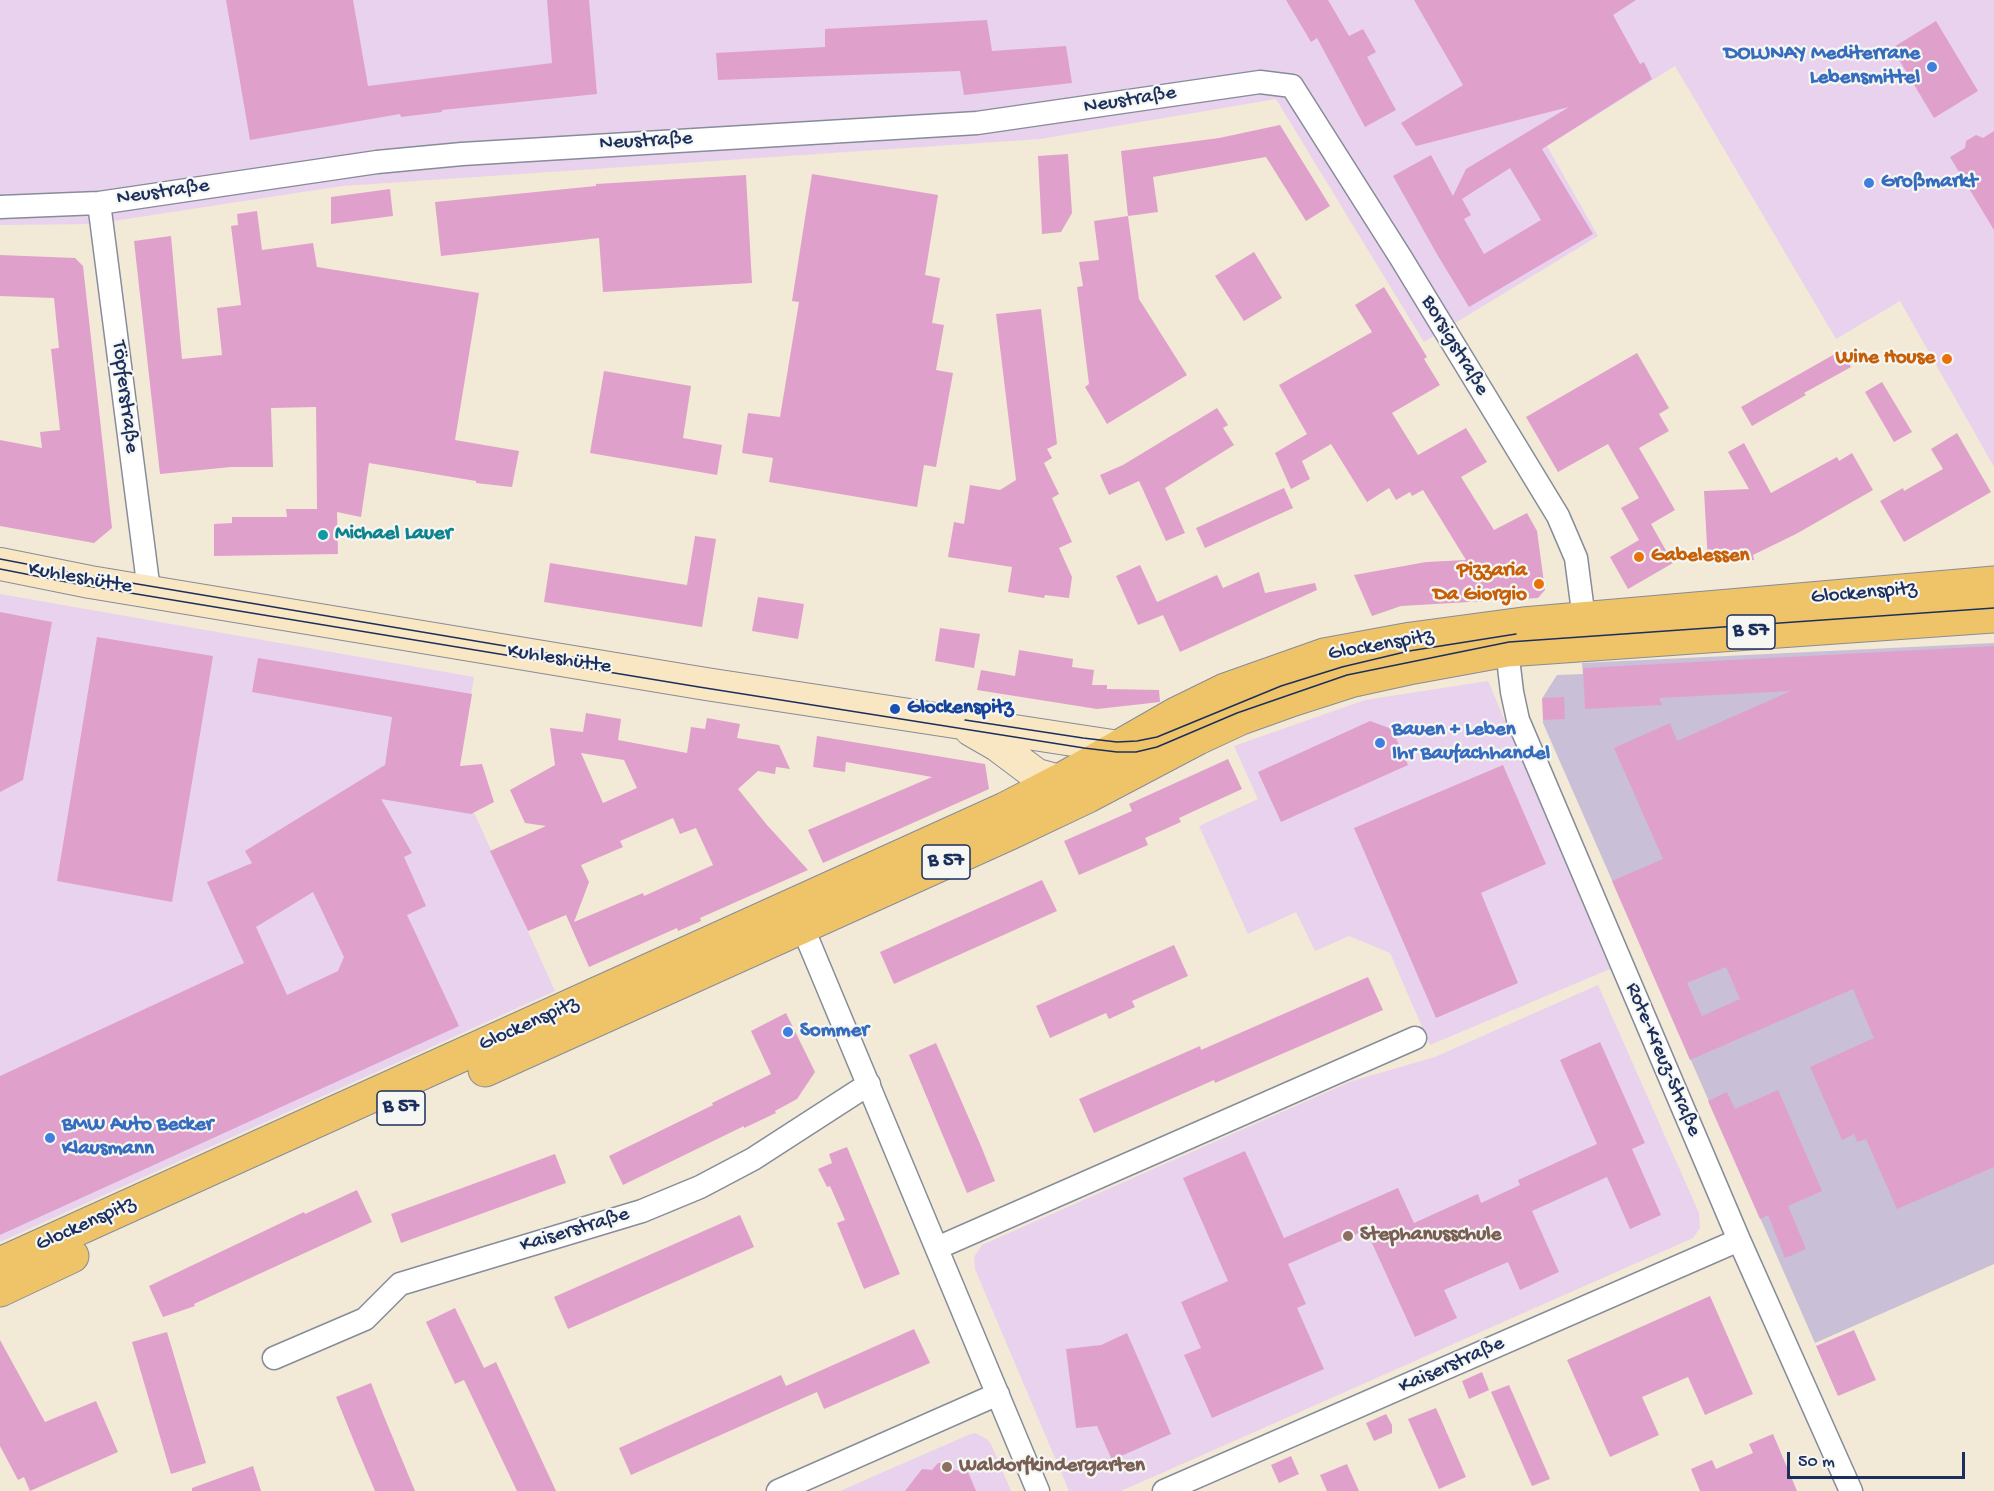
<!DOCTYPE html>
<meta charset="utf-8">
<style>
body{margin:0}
#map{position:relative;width:1994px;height:1491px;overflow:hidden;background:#f2e9d6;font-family:"Gochi Hand",sans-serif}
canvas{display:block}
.scale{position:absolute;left:1787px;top:1452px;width:178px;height:27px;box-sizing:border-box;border:3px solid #1b2f5e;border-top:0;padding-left:8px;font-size:18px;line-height:21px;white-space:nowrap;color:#1b2f5e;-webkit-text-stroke:4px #f6f6f2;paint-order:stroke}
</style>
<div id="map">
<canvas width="1994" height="1491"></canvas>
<div class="scale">50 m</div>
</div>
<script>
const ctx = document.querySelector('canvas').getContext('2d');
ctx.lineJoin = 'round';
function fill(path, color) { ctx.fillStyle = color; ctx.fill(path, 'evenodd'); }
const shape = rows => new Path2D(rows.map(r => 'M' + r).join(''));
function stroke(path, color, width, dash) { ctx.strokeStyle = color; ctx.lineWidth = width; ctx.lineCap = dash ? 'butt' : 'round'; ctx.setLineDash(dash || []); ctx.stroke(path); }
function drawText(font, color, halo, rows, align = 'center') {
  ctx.font = font + ' "Gochi Hand",sans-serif'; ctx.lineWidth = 4.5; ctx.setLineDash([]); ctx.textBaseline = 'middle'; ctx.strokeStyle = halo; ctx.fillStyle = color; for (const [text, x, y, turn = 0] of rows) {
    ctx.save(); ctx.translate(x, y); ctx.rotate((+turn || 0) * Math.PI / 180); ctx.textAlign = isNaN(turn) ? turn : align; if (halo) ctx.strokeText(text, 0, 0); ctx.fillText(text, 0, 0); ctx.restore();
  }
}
fill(shape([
 [0,0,1994,0,1994,467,1900,301,1836,339,1675,66,1547,146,1598,236,1424,342,1276,99,1040,139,342,186,94,224,0,225],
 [0,594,474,677,457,775,555,991,0,1242],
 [1488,681,1610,969,1430,1045,1390,953,1349,936,1315,951,1296,912,1248,934,1199,826,1258,799,1234,746,1365,700],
 [1598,985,1699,1213,1700,1228,1693,1238,1121,1491,1069,1491,975,1269,974,1257,982,1245,1352,1081,1435,1057],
 [975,1433,987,1439,991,1444,1011,1491,840,1491,968,1435]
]), '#e9d2ed');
fill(shape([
 [1994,643,1994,1264,1815,1343,1543,723,1543,697,1557,675,1583,674,1582,663]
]), '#c9bfd7');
fill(shape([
 [226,0,353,0,368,86,552,63,547,0,589,0,597,94,442,110,442,112,401,117,400,114,250,140],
 [1286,0,1328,0,1349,36,1363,29,1376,52,1367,57,1396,110,1365,127,1317,38,1311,42],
 [1414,0,1636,0,1613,15,1640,64,1644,62,1652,79,1542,149,1593,234,1469,307,1438,256,1393,176,1431,155,1453,196,1466,169,1569,107,1416,146,1401,123,1463,85],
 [1510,168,1541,220,1484,254,1464,219,1471,215,1462,199],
 [987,20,992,51,1066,46,1072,83,964,95,960,71,718,80,716,53,825,47,825,29],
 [1936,21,1978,91,1934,118,1892,48],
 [1280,125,1330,206,1306,221,1266,157,1153,177,1158,212,1128,216,1121,151,1219,138],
 [1994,131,1994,230,1950,157,1965,148,1966,141,1976,135,1983,138],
 [1068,154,1072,213,1061,232,1042,234,1038,156],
 [812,174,938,195,925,275,940,278,932,323,944,325,936,370,953,373,936,467,924,465,917,507,769,482,773,458,742,453,748,413,780,417,799,302,792,301],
 [746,175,752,283,603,292,599,238,441,256,435,202,596,186,596,184],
 [390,189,393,216,331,224,331,197],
 [257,211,262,250,313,243,317,267,479,293,455,440,519,451,512,487,476,483,476,481,369,463,361,517,337,512,338,554,214,556,214,524,232,523,232,517,287,517,286,509,317,509,316,407,271,408,273,467,231,467,160,474,134,241,171,236,182,359,222,355,217,308,241,305,231,226,238,225,237,214],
 [1128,216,1139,299,1187,375,1107,424,1085,387,1089,384,1077,287,1083,286,1079,262,1099,260,1094,221],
 [1254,252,1282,298,1244,321,1215,276],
 [0,255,75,258,83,266,112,528,94,543,0,526,0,440,42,448,40,432,60,430,51,349,59,348,54,298,0,296],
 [1384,287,1427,357,1424,359,1440,385,1392,413,1418,455,1466,428,1487,462,1461,477,1494,530,1527,513,1537,531,1545,590,1538,598,1401,606,1372,616,1354,575,1426,562,1466,560,1423,490,1412,496,1410,492,1396,500,1389,488,1367,502,1331,444,1302,461,1310,479,1291,489,1275,453,1307,434,1279,385,1372,332,1355,305],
 [1041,309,1057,444,1047,449,1052,458,1044,463,1059,494,1052,498,1072,542,1059,548,1072,577,1069,598,1045,595,1044,598,1008,592,1012,567,948,557,954,522,964,524,970,485,1000,490,1016,480,996,314],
 [1842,350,1851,367,1804,393,1806,395,1752,426,1741,407],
 [1637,353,1669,408,1659,414,1669,431,1639,448,1675,510,1651,524,1673,563,1628,589,1610,557,1639,540,1621,508,1639,498,1608,444,1558,472,1526,417],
 [604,371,691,386,683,438,722,445,717,475,590,453],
 [1882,382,1912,432,1894,442,1865,392],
 [1217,408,1228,425,1223,428,1234,445,1165,488,1185,533,1166,541,1139,481,1109,495,1100,475,1123,465],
 [1957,433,1991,492,1904,542,1880,501,1903,488,1904,491,1943,469,1931,449],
 [1744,443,1771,493,1837,457,1839,461,1852,453,1873,490,1796,534,1753,555,1754,560,1708,563,1704,491,1749,489,1728,452],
 [1284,488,1293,508,1205,548,1196,528],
 [695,536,716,539,702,627,544,602,550,563,687,585],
 [1140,565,1163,615,1138,625,1116,576],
 [1259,572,1265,593,1315,583,1317,590,1180,652,1157,602,1217,575,1223,588],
 [758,597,804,604,798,639,752,631],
 [0,612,52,622,23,780,0,792],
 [940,628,980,634,974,668,935,661],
 [97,637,213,656,172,902,57,881],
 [1994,646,1994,1167,1897,1209,1866,1139,1857,1142,1854,1134,1842,1140,1810,1067,1874,1038,1853,989,1690,1060,1612,881,1663,859,1614,748,1670,723,1677,741,1791,691,1659,698,1662,705,1585,709,1583,668],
 [1726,967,1740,999,1702,1016,1687,983],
 [1019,650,1073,659,1072,667,1094,670,1092,685,1107,685,1107,689,1159,690,1160,702,1097,709,977,690,981,670,1015,676],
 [258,658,472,694,460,766,482,764,494,802,471,814,381,799,412,853,404,857,426,906,407,915,459,1026,0,1235,0,1076,244,963,207,882,252,863,245,851,385,765,392,717,252,692],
 [313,892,344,957,338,971,287,995,256,927],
 [1564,697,1565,719,1543,720,1542,698],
 [586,713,621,719,618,740,687,753,691,727,705,729,707,718,740,724,737,738,779,745,790,769,776,767,775,774,758,771,738,789,767,825,808,870,700,918,701,921,678,931,677,928,589,967,566,915,528,931,490,851,546,826,525,823,510,790,555,765,550,728,583,732],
 [581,753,624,760,637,788,603,803],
 [673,818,680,834,696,828,713,865,644,896,643,893,574,922,589,882,581,865,623,847,620,841],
 [1370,721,1392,729,1408,765,1281,822,1258,772],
 [817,736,985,764,989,789,823,863,808,830,932,777,846,762,845,772,813,767],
 [1228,759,1242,789,1179,818,1181,822,1145,838,1148,845,1079,875,1064,841,1132,811,1129,804],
 [1503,765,1546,864,1481,893,1518,983,1436,1018,1354,828],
 [1042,880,1057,911,894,984,880,952],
 [1174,945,1188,976,1132,1001,1135,1007,1109,1019,1106,1013,1050,1038,1036,1006],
 [1368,977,1383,1010,1215,1083,1214,1080,1094,1133,1079,1099,1200,1046,1201,1050],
 [786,1013,815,1072,797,1099,775,1111,776,1113,744,1128,744,1126,623,1185,609,1156,713,1105,712,1103,771,1074,751,1031],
 [1600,1042,1645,1143,1632,1149,1661,1215,1630,1229,1607,1177,1532,1211,1559,1272,1520,1290,1508,1262,1444,1290,1457,1318,1415,1337,1366,1230,1288,1264,1306,1304,1297,1308,1324,1369,1212,1418,1184,1355,1201,1348,1181,1302,1228,1281,1183,1178,1245,1151,1284,1238,1398,1188,1414,1223,1478,1194,1481,1203,1520,1185,1518,1180,1597,1144,1560,1060],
 [936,1043,981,1146,995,1181,967,1193,909,1055],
 [1778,1090,1822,1191,1788,1206,1806,1249,1785,1258,1768,1215,1760,1219,1708,1101,1727,1092,1735,1109],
 [847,1147,900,1274,864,1289,837,1223,845,1220,830,1186,827,1187,818,1169,832,1163,829,1154],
 [555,1154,566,1183,401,1243,391,1214],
 [357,1190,372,1222,194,1304,195,1306,163,1317,149,1286,304,1212,305,1214],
 [740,1215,754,1247,568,1329,554,1297],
 [1710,1296,1753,1394,1705,1415,1688,1377,1642,1397,1659,1435,1610,1457,1567,1360],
 [455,1308,484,1368,496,1362,556,1491,517,1491,464,1380,455,1384,426,1322],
 [914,1329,930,1363,824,1409,817,1392,631,1475,619,1448,781,1375,786,1386],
 [1854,1330,1876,1380,1838,1396,1816,1346],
 [167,1332,206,1463,171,1474,132,1342],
 [1127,1333,1171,1434,1112,1460,1097,1426,1076,1428,1066,1349,1101,1345],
 [0,1340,45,1422,96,1401,118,1452,30,1491,24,1477,18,1480,0,1446],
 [1482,1372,1489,1390,1469,1399,1462,1381],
 [371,1383,383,1414,415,1491,375,1491,355,1444,336,1397],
 [1509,1385,1550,1479,1532,1486,1491,1392],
 [1436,1408,1466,1477,1439,1489,1408,1419],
 [1386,1414,1392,1425,1392,1433,1374,1441,1366,1423],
 [1773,1434,1797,1491,1700,1491,1691,1469,1712,1460,1716,1469,1753,1453,1749,1444],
 [1291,1456,1299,1474,1279,1483,1271,1465],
 [938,1463,952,1465,954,1470,968,1472,976,1491,905,1491,922,1469,932,1470],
 [1347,1464,1359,1491,1327,1491,1320,1475],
 [253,1466,261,1491,192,1491,192,1488]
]), '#dfa1cb');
const street = shape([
 [99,203,149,591],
 [0,207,99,203,377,162,462,154,977,123,1260,82,1292,86,1401,258,1558,516,1576,558,1584,619],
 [1512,636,1507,650,1512,692,1518,720,1739,1240,1851,1491],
 [797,914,1038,1491],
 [937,1248,1415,1038],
 [274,1358,365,1319,400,1284,642,1211,700,1187,753,1159,869,1084],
 [778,1491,998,1394],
 [1164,1491,1739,1240]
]);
const secondary = shape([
 [0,564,90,582,706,684,1119,747],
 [971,730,997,745,1037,775,1059,781,1077,784]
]);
const primary = shape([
 [485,1070,1010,833,1088,796,1198,738,1241,718,1294,699,1350,681,1414,667,1507,650,1994,616],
 [0,1264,1005,809,1059,781,1176,714,1225,690,1324,655,1411,639,1523,624,1994,583],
 [0,1290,72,1256]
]);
stroke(street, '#868c9a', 25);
stroke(secondary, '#868c9a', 34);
stroke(primary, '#868c9a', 35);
stroke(street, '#fff', 22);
stroke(secondary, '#f9e7c3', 32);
stroke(primary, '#efc469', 33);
stroke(shape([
 [0,559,84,575,606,663],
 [0,569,82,585,699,687,1084,748,1117,752,1136,752,1157,747,1237,713,1347,675,1509,642,1994,608],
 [965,720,1083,738,1117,742,1137,741,1157,737,1281,686,1342,667,1409,651,1516,634]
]), '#1b2f5e', 1.5);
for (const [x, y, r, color] of [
 [1932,67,6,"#3f7fe0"],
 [1869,183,6,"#3f7fe0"],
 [1947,359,6,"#e8710a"],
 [323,535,6,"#0f9aa8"],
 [1639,557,6,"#e8710a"],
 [1539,584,6,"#e8710a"],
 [895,709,6,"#1a4fb4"],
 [1380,743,6,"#3f7fe0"],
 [788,1032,6,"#3f7fe0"],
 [50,1138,6,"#3f7fe0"],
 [1348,1236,6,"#8d6e63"],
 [947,1467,6,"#8d6e63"]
]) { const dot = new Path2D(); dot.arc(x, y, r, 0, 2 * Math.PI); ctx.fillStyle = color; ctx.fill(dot); stroke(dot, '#f6f6f2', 2); }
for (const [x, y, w] of [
 [1751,632,48],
 [946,862,48],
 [401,1108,48]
]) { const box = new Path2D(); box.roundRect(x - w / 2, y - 17, w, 34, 4.5); ctx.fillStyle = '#f6f6f2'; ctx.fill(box); stroke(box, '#1b2f5e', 1.5); }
drawText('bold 20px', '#1b2f5e', null, [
 ["B 57",1751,632],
 ["B 57",946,862],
 ["B 57",401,1108]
]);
drawText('bold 21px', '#366cbe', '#f6f6f2', [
 ["DOLUNAY Mediterrane",1920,55,"right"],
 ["Lebensmittel",1920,79,"right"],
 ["Großmarkt",1881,183],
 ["Bauen + Leben",1392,731],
 ["Ihr Baufachhandel",1392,755],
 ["Sommer",800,1032],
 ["BMW Auto Becker",62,1126],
 ["Klausmann",62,1150]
], 'left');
drawText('21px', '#1b2f5e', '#f6f6f2', [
 ["Neustraße",1130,101,-9],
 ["Neustraße",646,142,-3],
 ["Neustraße",163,193,-8],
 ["Borsigstraße",1454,346,59],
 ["Töpferstraße",124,397,83],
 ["Kuhleshütte",80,579,10],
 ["Glockenspitz",1864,594,-5],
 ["Glockenspitz",1381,646,-10],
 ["Kuhleshütte",559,660,9],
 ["Glockenspitz",529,1025,-24],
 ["Rote-Kreuz-Straße",1662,1060,67],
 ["Glockenspitz",86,1225,-24],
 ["Kaiserstraße",575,1231,-17],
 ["Kaiserstraße",1452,1366,-24]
]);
drawText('bold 21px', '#c56008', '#f6f6f2', [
 ["Wine House",1935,359],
 ["Gabelessen",1651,557,"left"],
 ["Pizzaria",1527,572],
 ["Da Giorgio",1527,596]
], 'right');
drawText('bold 21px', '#0d838f', '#f6f6f2', [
 ["Michael Lauer",335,535]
], 'left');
drawText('bold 21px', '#164399', '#f6f6f2', [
 ["Glockenspitz",907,709]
], 'left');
drawText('bold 21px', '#785e54', '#f6f6f2', [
 ["Stephanusschule",1360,1236],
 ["Waldorfkindergarten",959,1467]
], 'left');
</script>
